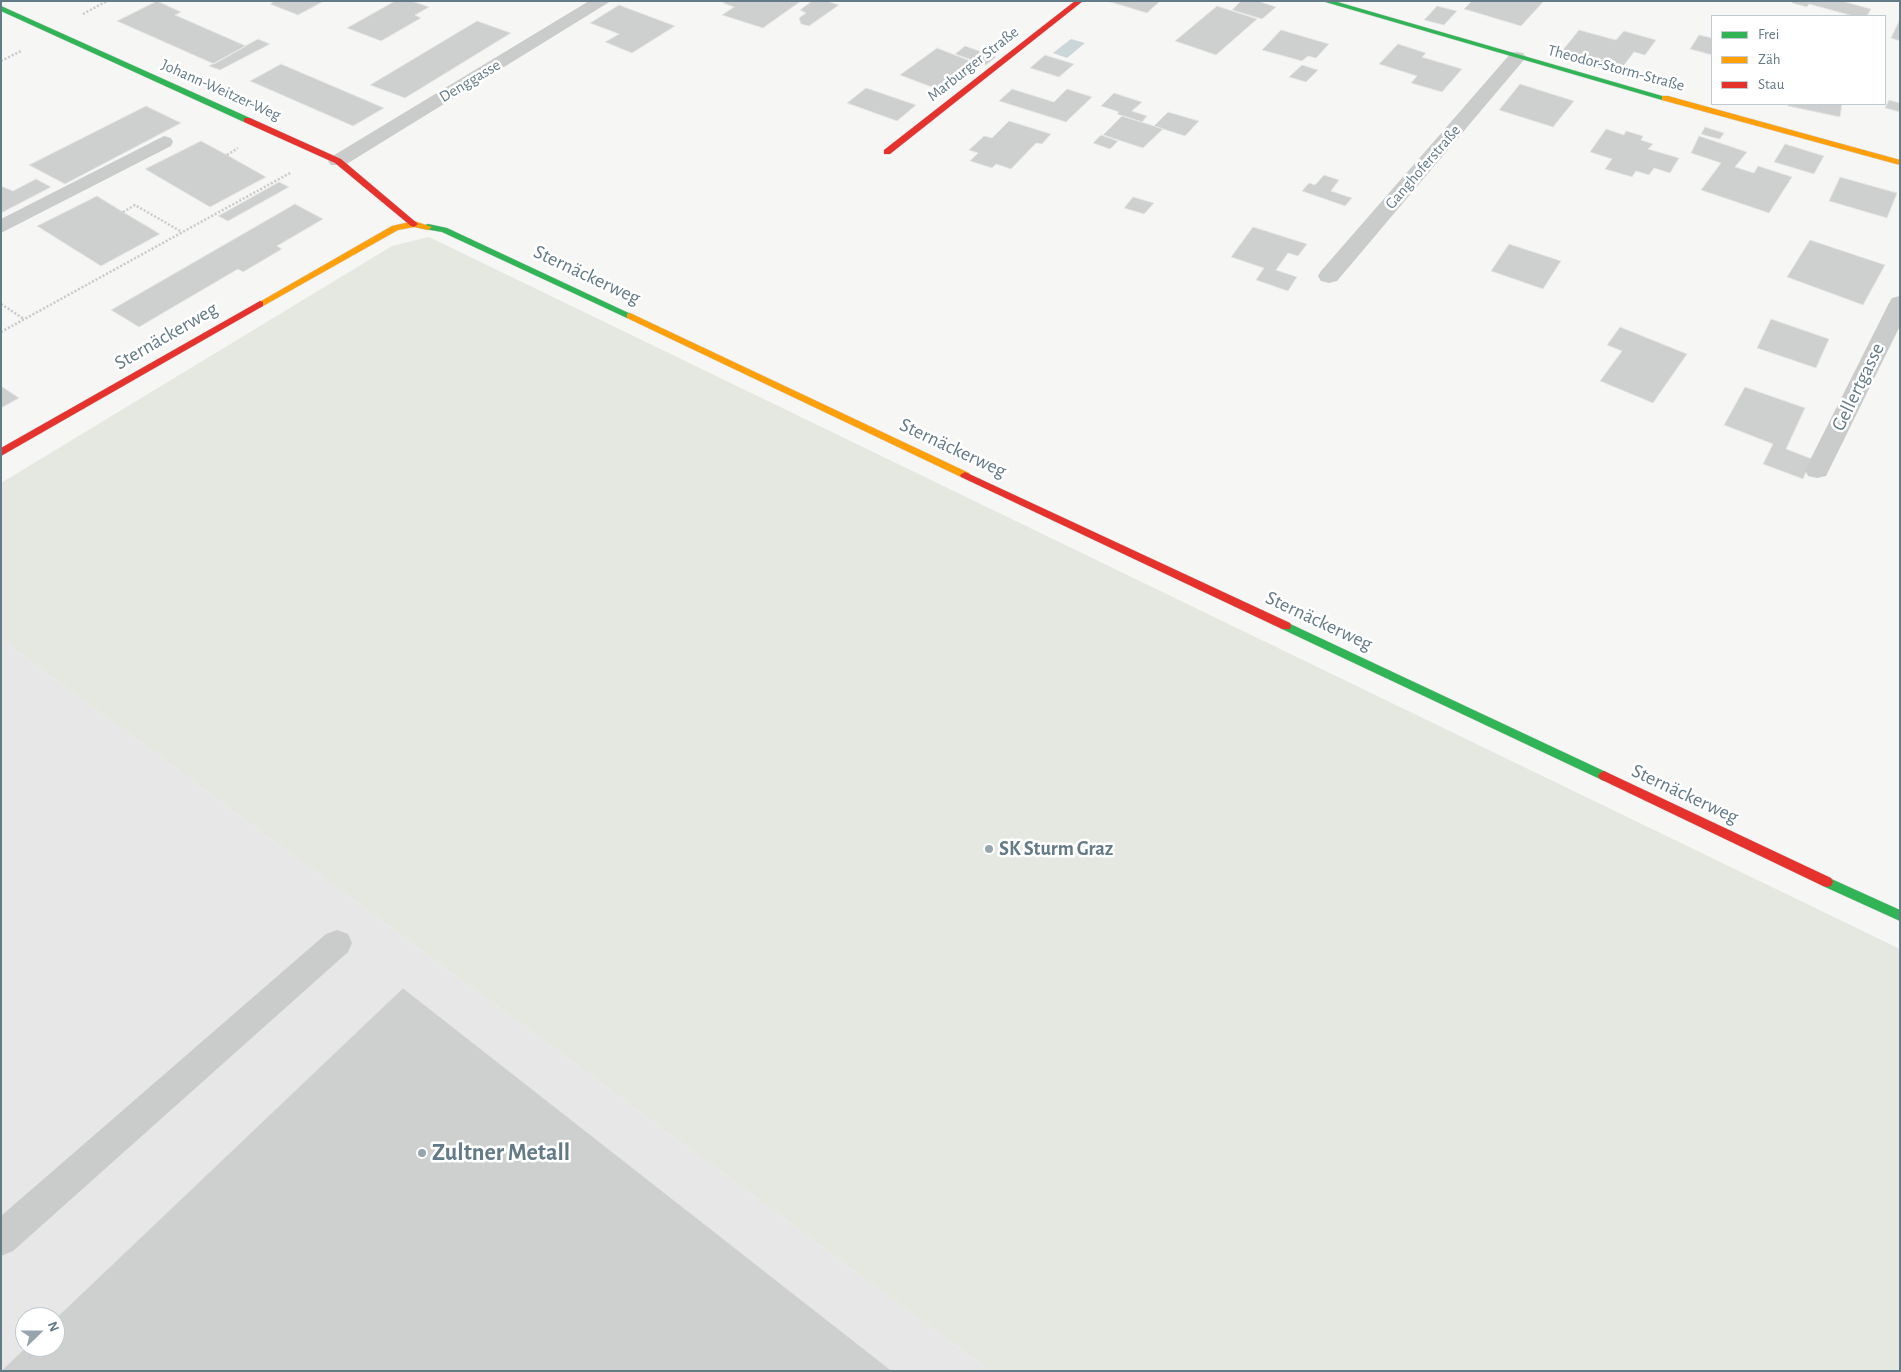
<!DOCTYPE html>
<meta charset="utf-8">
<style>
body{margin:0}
#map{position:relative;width:1901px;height:1372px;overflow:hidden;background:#f6f6f4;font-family:"Alegreya Sans",sans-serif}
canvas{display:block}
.frame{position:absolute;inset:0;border:2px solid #637a87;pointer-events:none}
.legend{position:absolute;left:1711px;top:15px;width:175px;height:90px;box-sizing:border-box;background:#fff;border:1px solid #c1cacf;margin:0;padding:6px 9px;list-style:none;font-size:15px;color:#637a87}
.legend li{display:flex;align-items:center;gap:10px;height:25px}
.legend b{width:25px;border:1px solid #c1cacf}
.north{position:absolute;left:15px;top:1307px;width:50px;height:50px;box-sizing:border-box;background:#fff;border:1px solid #c1cacf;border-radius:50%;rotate:68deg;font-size:14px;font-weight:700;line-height:20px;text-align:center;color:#637a87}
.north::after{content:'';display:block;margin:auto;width:18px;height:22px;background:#96a5ad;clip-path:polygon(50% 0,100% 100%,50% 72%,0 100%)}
</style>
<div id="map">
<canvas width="1901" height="1372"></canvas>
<div class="frame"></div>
<ul class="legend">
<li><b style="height:6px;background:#30b455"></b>Frei</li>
<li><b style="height:6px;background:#ff9f0a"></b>Zäh</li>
<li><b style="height:6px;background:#e5322d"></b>Stau</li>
</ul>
<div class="north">N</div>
</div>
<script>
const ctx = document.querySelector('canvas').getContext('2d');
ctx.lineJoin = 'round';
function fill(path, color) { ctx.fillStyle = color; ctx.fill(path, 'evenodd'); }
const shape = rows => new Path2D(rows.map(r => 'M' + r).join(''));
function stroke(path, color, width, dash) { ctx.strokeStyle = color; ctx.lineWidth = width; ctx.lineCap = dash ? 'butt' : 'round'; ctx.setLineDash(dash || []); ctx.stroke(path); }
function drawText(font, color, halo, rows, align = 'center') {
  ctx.font = font + ' "Alegreya Sans",sans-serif'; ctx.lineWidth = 5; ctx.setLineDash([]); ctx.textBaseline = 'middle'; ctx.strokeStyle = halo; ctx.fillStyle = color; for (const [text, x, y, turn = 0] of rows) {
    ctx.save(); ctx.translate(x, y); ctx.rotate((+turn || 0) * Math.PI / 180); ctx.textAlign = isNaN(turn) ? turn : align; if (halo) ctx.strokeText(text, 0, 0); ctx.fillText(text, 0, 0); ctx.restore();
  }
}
fill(shape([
 [1,639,990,1371,1,1371],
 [25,1317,55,1317,55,1347,25,1347]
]), '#e6e7e6');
fill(shape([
 [429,237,1900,949,1900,1371,990,1371,1,639,1,483,392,246]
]), '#e5e8e1');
fill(shape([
 [1071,39,1085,43,1067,58,1053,53]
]), '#cbd6d8');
const building = shape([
 [157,1,181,12,175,15,246,46,214,64,117,21,157,1],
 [275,1,324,1,298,15,270,4,275,1],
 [395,1,412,1,429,7,415,15,421,18,381,41,347,28,395,1],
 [726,1,801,1,763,28,722,15,734,7,723,3,726,1],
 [812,1,827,1,839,5,809,26,801,24,799,18,806,13,800,10,812,1],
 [1107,1,1160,1,1147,13,1107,1],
 [1241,1,1258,1,1276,7,1262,19,1232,10,1241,1],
 [1472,1,1544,1,1521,26,1464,9,1472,1],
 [1793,1,1842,1,1871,9,1867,16,1853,16,1809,4,1807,7,1792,3,1793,1],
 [619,5,675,26,632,53,605,42,619,34,590,23,619,5],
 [1217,6,1257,19,1216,55,1175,41,1217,6],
 [1437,6,1457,11,1444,25,1424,20,1437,6],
 [1900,19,1900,41,1891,38,1900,19],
 [477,21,511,33,405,98,370,85,477,21],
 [1281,30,1329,44,1316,58,1308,56,1302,61,1262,50,1281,30],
 [1579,30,1616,40,1624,31,1656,40,1645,55,1634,52,1618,73,1558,56,1579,30],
 [1699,35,1712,38,1712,55,1690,49,1699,35],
 [258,39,270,44,220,70,209,66,258,39],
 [1398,44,1426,53,1422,57,1462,69,1442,92,1411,83,1417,76,1379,64,1398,44],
 [965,46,996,57,986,65,955,54,965,46],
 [937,48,973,62,937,89,900,75,937,48],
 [1045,55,1074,64,1059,77,1030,68,1045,55],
 [281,64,384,108,353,126,250,81,281,64],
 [1302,65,1318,70,1306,82,1289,77,1302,65],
 [1520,84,1574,101,1553,127,1499,110,1520,84],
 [866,88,916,105,897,121,847,103,866,88],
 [1012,89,1054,102,1067,89,1092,97,1066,122,999,101,1012,89],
 [1114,93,1142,102,1132,111,1147,116,1142,122,1117,114,1119,112,1101,106,1114,93],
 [1889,100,1900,103,1900,112,1885,108,1889,100],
 [1788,104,1842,104,1840,117,1788,106,1788,104],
 [146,106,181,123,65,184,29,165,146,106],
 [1168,112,1199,121,1185,136,1154,126,1168,112],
 [1122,116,1154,126,1163,129,1143,148,1103,135,1122,116],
 [1009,121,1051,134,1042,144,1036,143,1011,169,996,164,992,168,970,161,978,153,969,150,984,136,992,138,1009,121],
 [1705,127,1724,133,1720,139,1711,137,1701,134,1705,127],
 [1606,129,1624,135,1626,131,1643,136,1641,140,1653,144,1648,149,1679,158,1670,173,1654,168,1649,175,1636,171,1632,177,1605,169,1612,159,1590,152,1606,129],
 [1101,135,1118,141,1110,149,1093,143,1101,135],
 [1699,136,1747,152,1735,167,1754,173,1758,166,1792,177,1769,213,1701,190,1721,163,1691,153,1699,136],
 [201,141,227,155,266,177,210,207,145,169,201,141],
 [1785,144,1824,156,1814,174,1774,162,1785,144],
 [1324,175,1339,180,1331,191,1352,198,1345,206,1302,191,1309,183,1315,185,1324,175],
 [1840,177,1897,193,1887,218,1829,201,1840,177],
 [36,179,51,187,1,213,1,186,13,191,36,179],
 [279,182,289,187,228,221,218,216,279,182],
 [97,196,123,212,160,234,101,266,37,226,97,196],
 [1133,197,1154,203,1144,214,1124,208,1133,197],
 [295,204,323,219,277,246,282,249,243,272,238,269,139,327,111,310,295,204],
 [1253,227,1307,244,1298,256,1288,253,1276,270,1297,277,1288,291,1256,280,1264,268,1231,257,1253,227],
 [1810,240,1885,265,1863,305,1787,277,1810,240],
 [1509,244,1561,261,1543,289,1491,271,1509,244],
 [1771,319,1829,339,1816,368,1757,348,1771,319],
 [1620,327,1687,354,1653,403,1600,381,1622,351,1607,345,1620,327],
 [1,386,19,398,1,408,1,386],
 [1745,387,1805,408,1786,449,1812,459,1803,479,1763,464,1773,444,1724,425,1745,387],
 [403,988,892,1371,1,1371,26,1347,55,1347,55,1319,403,988]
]);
fill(building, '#ced0d0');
stroke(building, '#e5e5e4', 1);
const fast = shape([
 [1322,1,1334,1,1669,98,1662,100,1322,1],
 [1,6,250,118,251,120,244,122,1,11,1,6],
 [428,224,447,228,635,316,633,318,627,318,442,232,425,229,425,225,428,224],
 [1286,622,1608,773,1610,776,1608,779,1604,781,1600,779,1282,629,1281,626,1286,622],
 [1827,877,1900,910,1900,921,1823,886,1821,882,1823,878,1827,877]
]);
const slow = shape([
 [1662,96,1668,96,1900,160,1900,165,1662,100,1662,96],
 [414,221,432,227,428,230,414,227,398,230,263,306,257,306,256,304,392,226,414,221],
 [630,313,969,473,970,475,969,477,961,477,627,318,627,314,630,313]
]);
const jam = shape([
 [1075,1,1083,1,890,154,884,154,884,150,1075,1],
 [244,118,250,118,341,159,418,224,414,227,411,226,335,163,244,122,244,118],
 [260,301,263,302,263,306,1,456,1,448,260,301],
 [965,472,1290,623,1291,626,1290,629,1282,629,961,477,960,475,965,472],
 [1604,771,1831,878,1833,882,1831,886,1827,887,1823,886,1600,779,1598,776,1600,773,1604,771]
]);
stroke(fast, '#d2d4d4', 1);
stroke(slow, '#d2d4d4', 1);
stroke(jam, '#d2d4d4', 1);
stroke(shape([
 [83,14,107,1],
 [1,61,21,51],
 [227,155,238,148],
 [123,212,135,205,182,232],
 [1,304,24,319],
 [1,332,290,173]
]), '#c8c9ca', 2.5, [2, 2]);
fill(shape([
 [164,136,171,138,173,142,171,146,1,233,1,219,164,136],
 [337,930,348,934,352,943,348,952,13,1251,1,1256,1,1216,326,934,337,930]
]), '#cacccc');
fill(shape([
 [589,1,611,1,345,165,331,165,328,161,331,157,589,1],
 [1517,52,1523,53,1526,57,1523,61,1337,281,1329,283,1321,281,1318,276,1321,271,1511,53,1517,52],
 [1900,296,1900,326,1829,470,1826,476,1817,478,1808,476,1805,470,1889,303,1892,298,1900,296]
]), '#cacccc');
fill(fast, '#30b455');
fill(slow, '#ff9f0a');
fill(jam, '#e5322d');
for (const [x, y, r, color] of [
 [989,849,5,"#96a5ad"],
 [422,1153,5,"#96a5ad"]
]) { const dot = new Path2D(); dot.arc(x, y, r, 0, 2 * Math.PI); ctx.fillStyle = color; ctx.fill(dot); stroke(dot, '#fff', 2); }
drawText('16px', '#637a87', '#fff', [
 ["Marburger Straße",973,64,-38],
 ["Theodor-Storm-Straße",1616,68,15],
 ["Denggasse",470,81,-31],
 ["Johann-Weitzer-Weg",221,90,24],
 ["Ganghoferstraße",1423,167,-49]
]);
drawText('20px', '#637a87', '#fff', [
 ["Sternäckerweg",587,275,25],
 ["Sternäckerweg",166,336,-30],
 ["Gellertgasse",1858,387,-64],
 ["Sternäckerweg",953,448,25],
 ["Sternäckerweg",1319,621,25],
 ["Sternäckerweg",1685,794,25]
]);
drawText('bold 20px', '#637a87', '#fff', [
 ["SK Sturm Graz",999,849]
], 'left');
drawText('bold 24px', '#637a87', '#fff', [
 ["Zultner Metall",432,1153]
], 'left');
</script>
